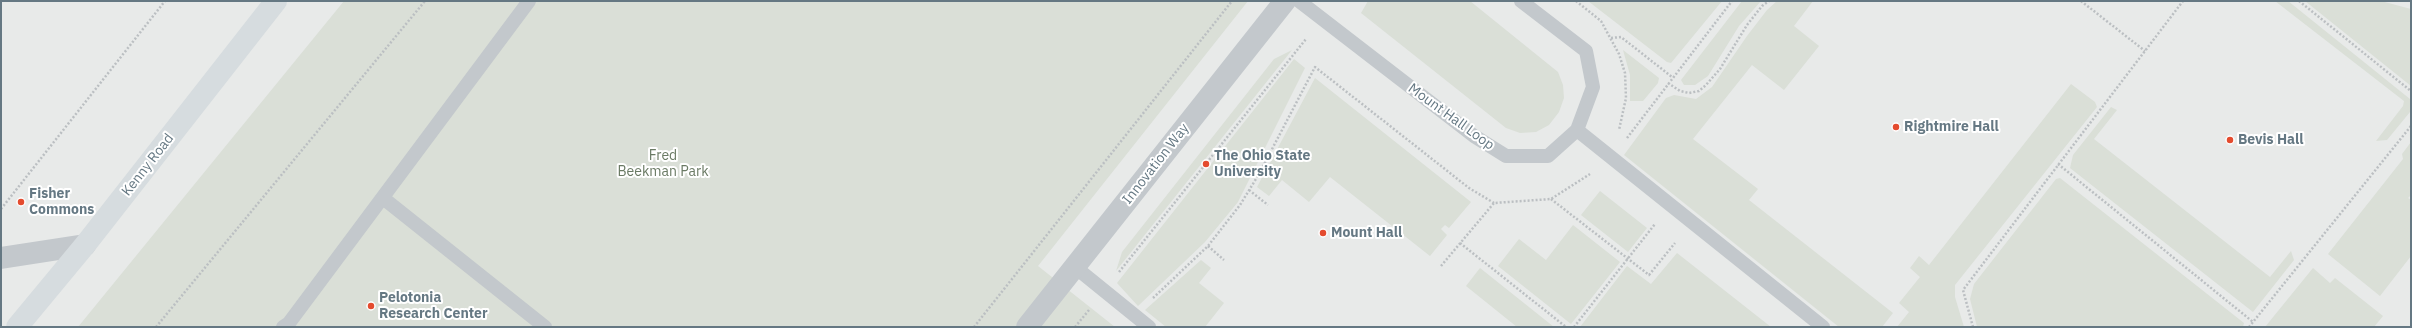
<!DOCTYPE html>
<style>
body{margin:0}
#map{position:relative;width:2412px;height:328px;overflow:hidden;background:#fafaf8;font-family:"IBM Plex Sans",sans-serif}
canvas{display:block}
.frame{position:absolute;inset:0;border:2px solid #657883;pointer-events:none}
</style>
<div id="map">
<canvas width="2412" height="328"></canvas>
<div class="frame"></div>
</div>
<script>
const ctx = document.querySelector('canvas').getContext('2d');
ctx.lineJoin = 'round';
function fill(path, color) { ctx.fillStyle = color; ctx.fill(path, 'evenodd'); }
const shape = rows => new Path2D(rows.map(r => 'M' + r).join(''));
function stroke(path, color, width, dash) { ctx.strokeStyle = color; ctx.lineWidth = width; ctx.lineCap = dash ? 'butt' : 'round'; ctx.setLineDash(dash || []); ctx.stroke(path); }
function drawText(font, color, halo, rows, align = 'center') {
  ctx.font = font + ' "IBM Plex Sans",sans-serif'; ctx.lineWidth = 4; ctx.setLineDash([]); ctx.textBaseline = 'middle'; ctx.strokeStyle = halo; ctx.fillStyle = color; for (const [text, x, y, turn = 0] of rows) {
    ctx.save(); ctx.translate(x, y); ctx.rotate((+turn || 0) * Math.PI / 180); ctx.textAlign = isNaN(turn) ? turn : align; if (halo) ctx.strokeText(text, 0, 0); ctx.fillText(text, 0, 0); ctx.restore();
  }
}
fill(shape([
 [1,1,2411,1,2411,327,1,327]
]), '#e8eae9');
fill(shape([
 [344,1,1248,1,1038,266,1115,327,78,327],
 [1368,1,1470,1,1558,72,1563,85,1564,98,1559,112,1549,125,1536,132,1520,133,1506,128,1361,13],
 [1588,1,1722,1,1671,63,1667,62],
 [1742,1,1761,1,1739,26,1708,76,1695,85,1684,85,1681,80],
 [1777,1,1813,1,1794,26,1819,46,1784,90,1752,65,1693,139,1758,189,1749,200,1893,313,1882,327,1839,327,1624,155,1666,98,1674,95,1696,99,1712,87,1747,36,1767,10],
 [2275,1,2288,1,2410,99,2410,112,2387,140,2376,141,2403,106,2404,101],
 [2305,1,2381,1,2411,9,2411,86],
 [1292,50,1116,271,1122,252,1274,59],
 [1623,50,1659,78,1658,83,1643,101,1630,101,1630,75],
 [1294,59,1305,68,1238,202,1205,242,1138,306,1117,283],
 [1315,78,1471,202,1449,228,1445,225,1441,229,1447,235,1430,256,1330,177,1309,202,1282,180,1269,196,1257,187],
 [2071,84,2095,102,2097,107,1955,285,1955,297,1964,327,1897,327,1909,312,1899,303,1920,277,1910,268,1919,256,1929,265],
 [2111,107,2117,110,2094,139,2270,277,2291,251,2294,260,2253,312,2070,168,2073,155],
 [2411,142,2411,195,2408,198,2411,200,2411,256,2380,296,2328,254,2403,159,2402,154],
 [2060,178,2244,323,2243,327,1977,327,1970,299,1974,284,2056,179],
 [1600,191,1647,228,1628,252,1581,215],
 [1573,225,1620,262,1571,324,1498,266,1519,239,1546,260],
 [1677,253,1771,327,1580,327,1627,266,1651,284],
 [1201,260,1211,268,1199,283,1224,303,1205,327,1166,327,1145,310],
 [1480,268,1554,327,1517,327,1466,286],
 [2313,268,2330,283,2335,278,2383,316,2374,327,2265,327]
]), '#dadfd7');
stroke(shape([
 [1576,1,1601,21,1619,54,1625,73,1626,98,1619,130],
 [2081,1,2145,51],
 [2299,1,2411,91],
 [2410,1,2411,1],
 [1611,38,1621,37,1672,77],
 [1668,83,1680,91,1689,93,1699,91,1706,85,1720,69,1747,25,1762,6,1769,1],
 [1627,138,1732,1],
 [2058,164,2253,322],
 [1249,190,1268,205],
 [1551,199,1649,275,1675,243],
 [1,209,165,1],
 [1460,243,1566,327],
 [1208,246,1224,260],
 [1441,266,1494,203,1551,199,1590,174],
 [1119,272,1306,39],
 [1153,298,1208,246,1240,205,1259,174,1315,67,1469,188,1494,203],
 [156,327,425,1],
 [974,327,1232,1],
 [1075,327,1089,310],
 [1574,327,1655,224],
 [1973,327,1963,290,2183,1],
 [2249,327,2411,126]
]), '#bbbfc2', 2.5, [2, 2]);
stroke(shape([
 [1299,1,1474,136,1506,156,1548,156,1577,130,1593,87,1586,51,1521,1],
 [1577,130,1823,327],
 [383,198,545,327],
 [1075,267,1149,327],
 [283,327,289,323,529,1]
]), '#c3c8cc', 14);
stroke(shape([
 [1,258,85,245],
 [1027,327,1285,1]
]), '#c3c8cc', 22);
stroke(shape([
 [17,327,85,245,276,1]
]), '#d6dcdf', 22);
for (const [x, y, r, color] of [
 [1896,127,4,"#e44b2e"],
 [2230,140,4,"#e44b2e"],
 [1206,164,4,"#e44b2e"],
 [21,202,4,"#e44b2e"],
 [1323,233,4,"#e44b2e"],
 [371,306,4,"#e44b2e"]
]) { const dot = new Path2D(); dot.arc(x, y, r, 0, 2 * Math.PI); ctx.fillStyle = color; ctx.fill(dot); stroke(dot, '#fff', 1.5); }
drawText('14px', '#657883', '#fff', [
 ["Mount Hall Loop",1451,117,36],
 ["Innovation Way",1156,164,-52],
 ["Kenny Road",148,165,-52]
]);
drawText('bold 14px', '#657883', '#fff', [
 ["Rightmire Hall",1904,127],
 ["Bevis Hall",2238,140],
 ["The Ohio State",1214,156],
 ["University",1214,172],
 ["Fisher",29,194],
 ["Commons",29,210],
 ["Mount Hall",1331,233],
 ["Pelotonia",379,298],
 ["Research Center",379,314]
], 'left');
drawText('14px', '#6a7a64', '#fff', [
 ["Fred",663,156],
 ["Beekman Park",663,172]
]);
</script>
